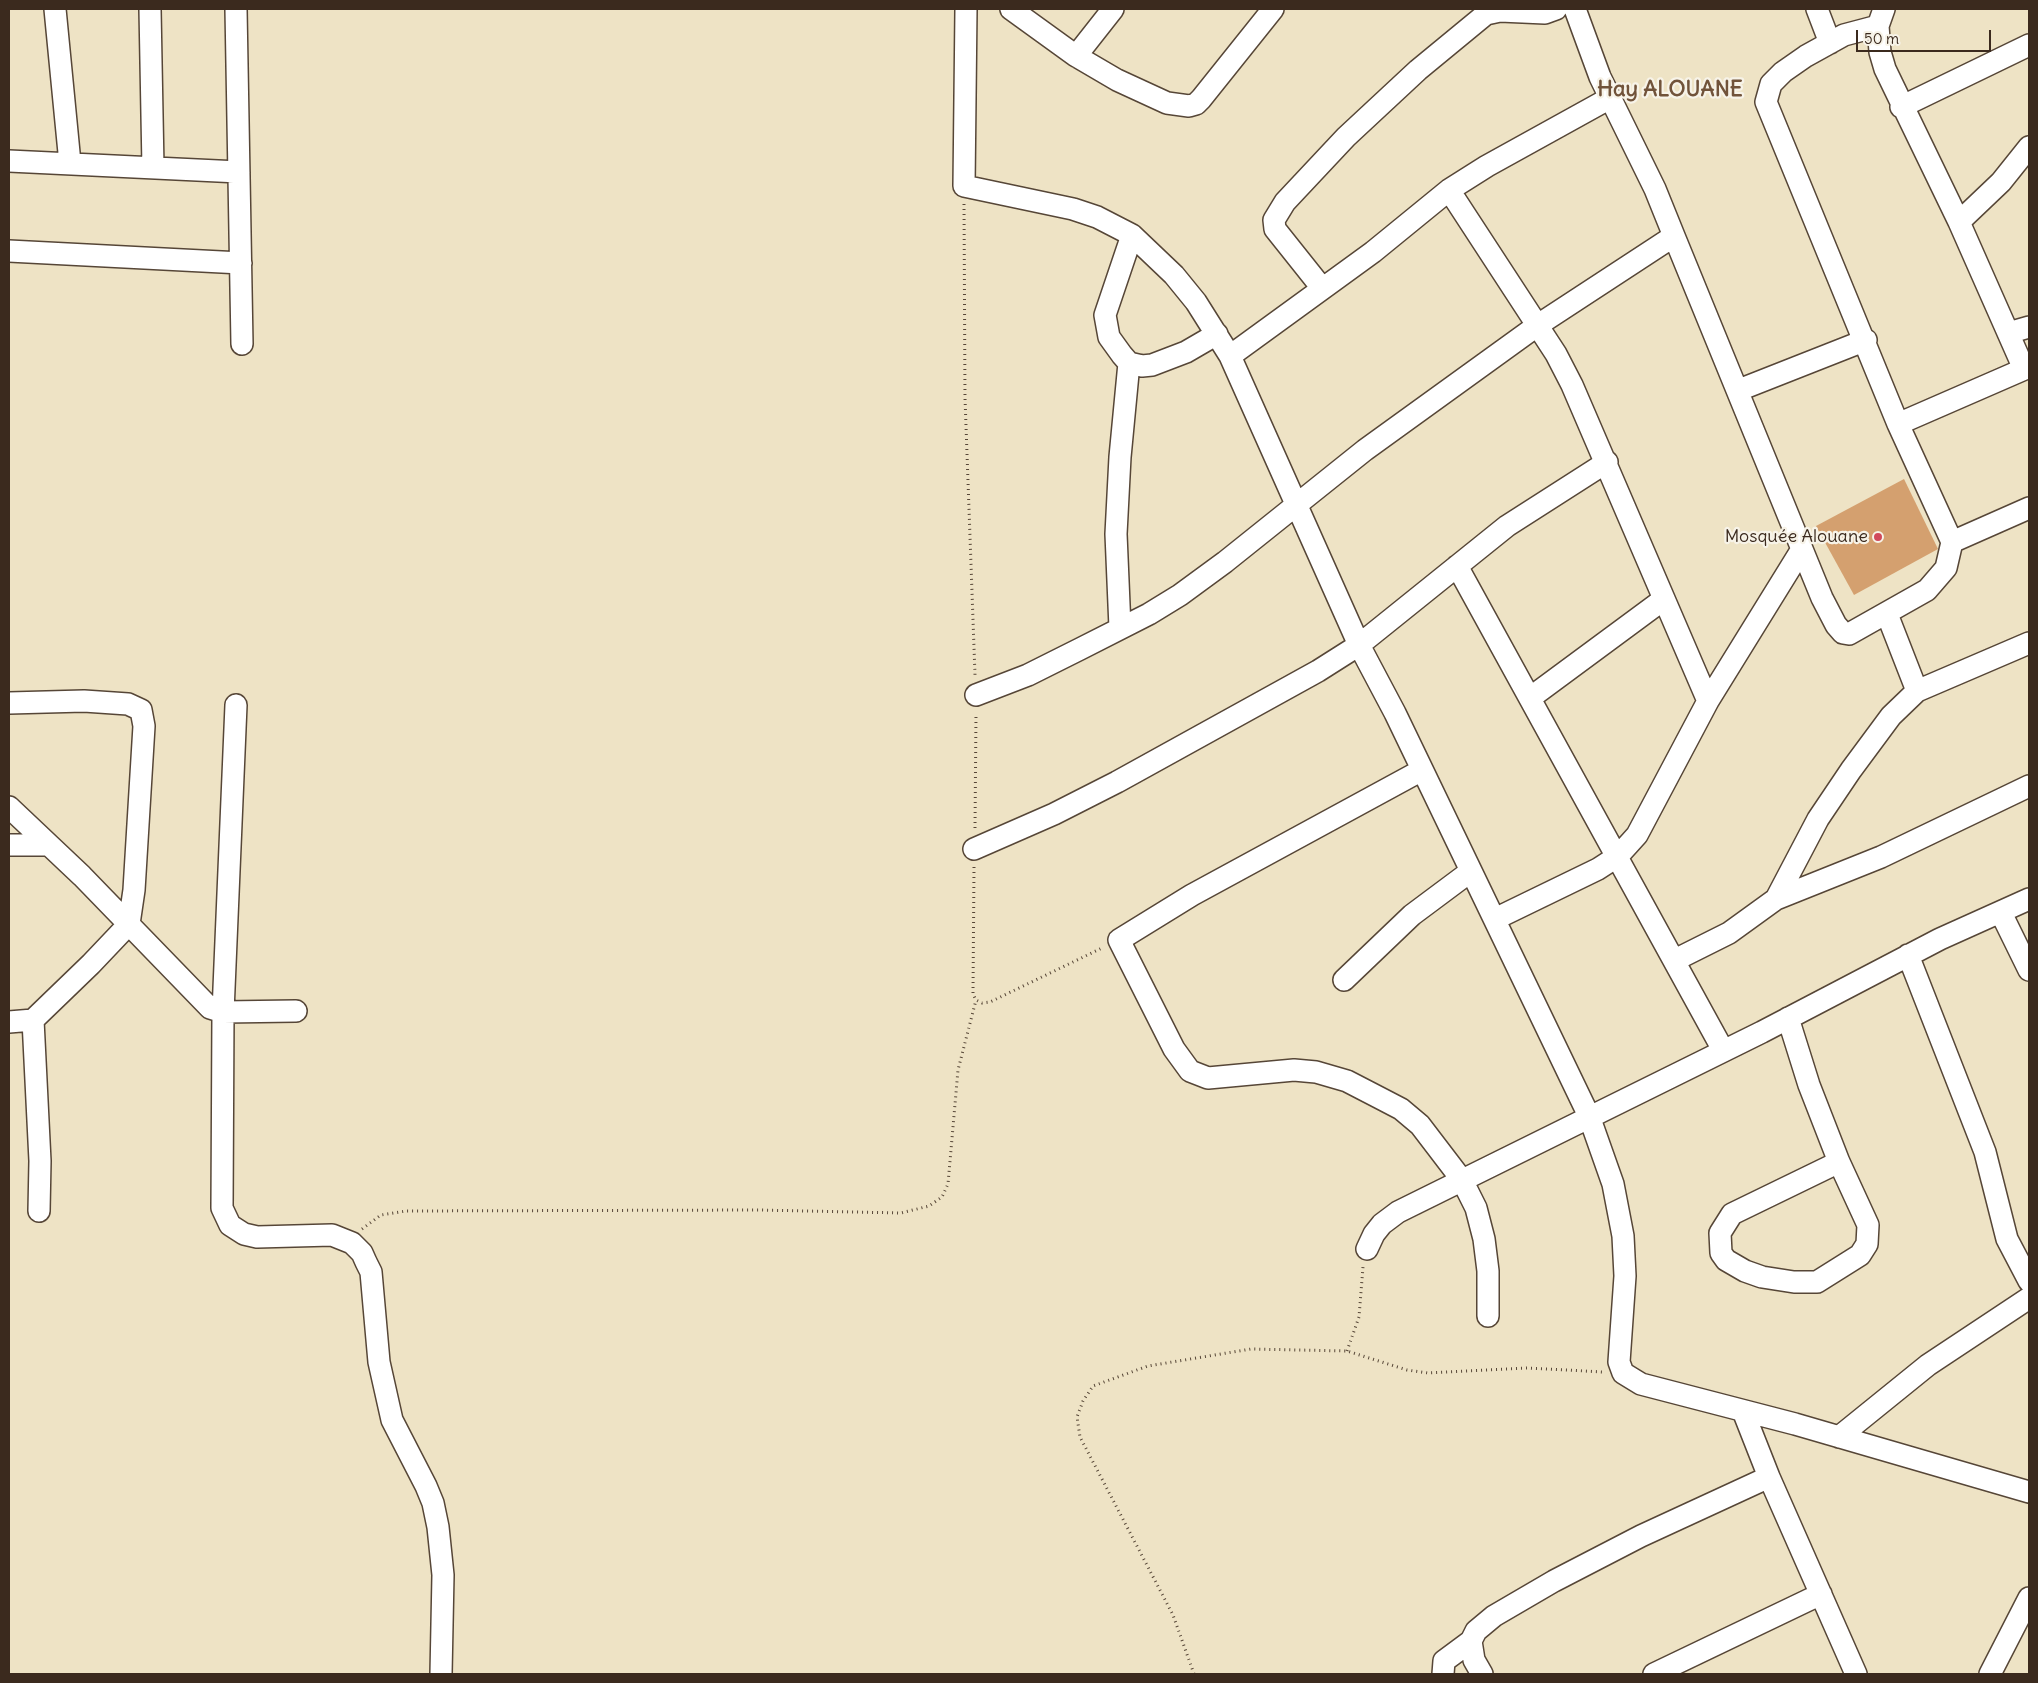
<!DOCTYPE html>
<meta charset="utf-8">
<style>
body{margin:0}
#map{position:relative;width:2038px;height:1683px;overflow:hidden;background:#eee3c5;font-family:Delius,sans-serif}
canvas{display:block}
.frame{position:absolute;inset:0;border:10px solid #3b2a1e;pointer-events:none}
.scale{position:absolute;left:1856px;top:30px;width:135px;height:22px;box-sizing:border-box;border:2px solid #3b2a1e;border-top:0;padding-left:6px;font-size:15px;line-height:18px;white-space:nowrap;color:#3b2a1e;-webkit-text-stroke:4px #f7f3e8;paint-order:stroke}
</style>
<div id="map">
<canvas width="2038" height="1683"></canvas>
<div class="frame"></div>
<div class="scale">50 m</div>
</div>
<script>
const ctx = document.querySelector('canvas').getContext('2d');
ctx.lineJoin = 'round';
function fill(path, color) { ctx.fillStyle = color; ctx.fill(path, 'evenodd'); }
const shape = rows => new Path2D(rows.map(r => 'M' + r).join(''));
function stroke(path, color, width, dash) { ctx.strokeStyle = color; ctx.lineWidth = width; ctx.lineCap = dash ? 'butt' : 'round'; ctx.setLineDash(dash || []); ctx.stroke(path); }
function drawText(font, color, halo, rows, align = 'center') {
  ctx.font = font + ' Delius,sans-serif'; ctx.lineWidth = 4.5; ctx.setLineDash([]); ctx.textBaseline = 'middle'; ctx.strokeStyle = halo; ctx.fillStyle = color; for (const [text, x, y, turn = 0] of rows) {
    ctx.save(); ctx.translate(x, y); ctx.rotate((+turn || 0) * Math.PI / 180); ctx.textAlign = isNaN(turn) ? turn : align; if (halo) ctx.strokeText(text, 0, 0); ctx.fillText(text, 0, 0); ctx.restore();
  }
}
fill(shape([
 [1904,479,1938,549,1854,595,1816,526]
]), '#d4a06f');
const minor = shape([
 [55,9,70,163],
 [150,9,153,168],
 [236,9,242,344],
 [966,9,964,186,1073,209,1097,217,1132,235,1174,275,1196,302,1230,356,1359,645,1395,713,1589,1116,1613,1184,1623,1236,1625,1276,1619,1362,1623,1373,1641,1384,1795,1424,2029,1492],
 [1011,9,1076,56,1117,80,1167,103,1189,106,1196,104,1201,99,1273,9],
 [1575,9,1600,77,1655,189,1674,236,1822,598,1836,625,1843,633,1849,634,1927,590,1946,568,1952,542,1898,424,1766,102,1771,84,1783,72,1806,56,1844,35,1878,26],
 [1817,9,1830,43],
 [1884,9,1878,26,1880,52,1885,69,1959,222,2024,369],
 [1076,56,1113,9],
 [1901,107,2029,45],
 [9,161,239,172],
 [1449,190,1556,354,1572,385,1708,701],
 [1959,222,2001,182,2029,147],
 [1132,235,1105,315,1109,337,1122,355,1129,363,1142,366,1152,365,1186,352,1217,334],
 [9,251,241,263],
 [1322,288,1275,229,1274,220,1285,202,1346,137,1418,70,1486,14,1500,11,1545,13,1556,9],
 [2008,333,2029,327],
 [1230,356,1373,252,1449,190,1487,166,1610,98],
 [1739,390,1866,340],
 [1898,424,2029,367],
 [1952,542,2029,508],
 [1457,566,1723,1050],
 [1887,614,1917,691],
 [1120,628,1116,534,1120,457,1129,363],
 [976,695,1028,675,1080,649,1149,614,1180,595,1225,562,1365,450,1538,325,1674,236],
 [1530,698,1664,599],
 [9,703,84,701,128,704,141,710,144,726,134,890,129,924,91,964,33,1020,40,1161,39,1211],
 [236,705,223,1012,222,1208,230,1225,244,1234,257,1237,332,1235,352,1243,362,1253,366,1262,371,1272,379,1362,392,1420,426,1486,433,1503,438,1527,443,1575,441,1674],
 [1422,770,1192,895,1119,940,1174,1049,1190,1071,1208,1078,1294,1070,1316,1072,1347,1081,1376,1096,1401,1109,1420,1125,1462,1180,1476,1208,1484,1239,1488,1271,1488,1316],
 [9,807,82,876,210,1008,223,1012,296,1011],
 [9,845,48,845],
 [974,849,1054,814,1117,782,1318,671,1359,645,1507,526,1607,462],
 [1776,899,1881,857,2029,786],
 [2001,913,2029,970],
 [1495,919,1598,869,1618,856,1637,835,1708,701,1802,549],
 [1908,955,1985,1152,2007,1239,2029,1281],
 [1675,960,1729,933,1776,899,1818,819,1851,770,1891,716,1917,691,2029,643],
 [1344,980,1412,915,1471,871],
 [1788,1018,1809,1085,1839,1162,1868,1225,1867,1244,1860,1255,1817,1282,1794,1282,1762,1277,1745,1271,1726,1260,1721,1253,1720,1233,1732,1214,1839,1162],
 [9,1022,33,1020],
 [1367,1249,1374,1234,1382,1224,1398,1212,1762,1032,1940,939,2029,899],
 [1743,1411,1769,1477,1856,1674],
 [1839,1437,1928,1365,2029,1298],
 [1443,1674,1444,1661,1471,1641],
 [1482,1674,1474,1660,1471,1641,1476,1631,1494,1616,1554,1581,1641,1536,1769,1477],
 [1654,1674,1821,1594],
 [1990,1674,2029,1598]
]);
stroke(minor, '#564637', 24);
stroke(shape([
 [964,204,965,398,975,675],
 [975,828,976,714],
 [974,867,973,994,976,1000,982,1003,990,1002,1102,948],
 [362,1229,381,1215,406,1211,759,1210,901,1213,929,1206,942,1197,948,1184,958,1070,976,1000],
 [1347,1351,1359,1317,1363,1267],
 [1194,1674,1173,1615,1080,1437,1077,1417,1083,1401,1093,1386,1148,1366,1251,1349,1347,1351,1407,1370,1428,1373,1528,1368,1603,1372]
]), '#564637', 3, [1, 4]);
stroke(minor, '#fff', 21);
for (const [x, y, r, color] of [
 [1878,537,5,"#d1495b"]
]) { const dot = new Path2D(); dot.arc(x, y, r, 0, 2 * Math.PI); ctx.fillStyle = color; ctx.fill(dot); stroke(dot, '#f7f3e8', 2); }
drawText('18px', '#3b2a1e', '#f7f3e8', [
 ["Mosquée Alouane",1868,537]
], 'right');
drawText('bold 22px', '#71533a', '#f7f3e8', [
 ["Hay ALOUANE",1670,90]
]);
</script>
